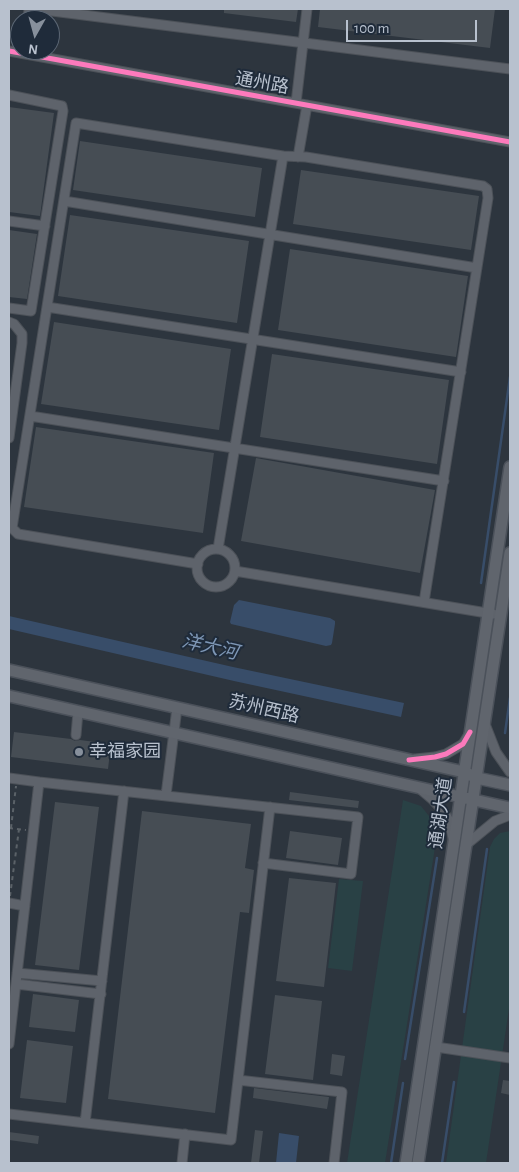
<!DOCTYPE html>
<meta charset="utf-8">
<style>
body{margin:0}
#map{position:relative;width:519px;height:1172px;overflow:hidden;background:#2d353e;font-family:"Alegreya Sans",sans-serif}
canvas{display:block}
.frame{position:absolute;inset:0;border:10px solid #b8c1ce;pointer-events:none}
.north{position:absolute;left:10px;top:10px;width:50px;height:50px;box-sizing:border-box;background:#1f2b3a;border:1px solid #5c6775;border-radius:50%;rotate:187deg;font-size:14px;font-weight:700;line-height:20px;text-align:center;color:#b8c1ce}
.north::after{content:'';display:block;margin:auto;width:18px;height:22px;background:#87909c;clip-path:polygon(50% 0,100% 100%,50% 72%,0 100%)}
.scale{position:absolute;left:346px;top:20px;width:131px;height:22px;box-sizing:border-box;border:2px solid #b8c1ce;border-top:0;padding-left:6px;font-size:15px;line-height:18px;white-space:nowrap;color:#b8c1ce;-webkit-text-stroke:4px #1f2b3a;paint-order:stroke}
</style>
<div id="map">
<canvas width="519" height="1172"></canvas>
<div class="frame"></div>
<div class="north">N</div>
<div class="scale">100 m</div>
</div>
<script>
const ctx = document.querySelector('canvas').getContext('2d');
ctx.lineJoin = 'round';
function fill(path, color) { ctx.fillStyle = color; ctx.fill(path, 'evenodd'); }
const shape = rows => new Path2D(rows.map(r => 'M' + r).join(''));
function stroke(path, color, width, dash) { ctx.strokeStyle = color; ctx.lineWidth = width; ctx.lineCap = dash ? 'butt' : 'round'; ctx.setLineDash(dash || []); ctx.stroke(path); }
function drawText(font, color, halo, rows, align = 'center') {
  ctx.font = font + ' "Alegreya Sans","Noto Sans SC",sans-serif'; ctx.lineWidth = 4; ctx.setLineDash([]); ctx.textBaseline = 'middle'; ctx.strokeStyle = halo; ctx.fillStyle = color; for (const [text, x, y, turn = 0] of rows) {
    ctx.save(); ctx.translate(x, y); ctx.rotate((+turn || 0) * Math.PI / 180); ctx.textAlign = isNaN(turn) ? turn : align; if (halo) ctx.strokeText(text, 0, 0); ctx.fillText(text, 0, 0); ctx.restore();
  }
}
fill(shape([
 [403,800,421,806,429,816,436,837,434,854,385,1163,347,1163],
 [510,831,510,1002,486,1163,446,1163,490,847,494,839,500,833],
 [339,879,363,881,352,971,328,968]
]), '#294145');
fill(shape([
 [239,600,330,618,335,621,335,624,332,643,331,645,326,646,231,624,230,622,234,605],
 [9,616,233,667,404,703,401,717,234,681,9,629],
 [279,1133,299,1136,296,1163,276,1163]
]), '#384d69');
stroke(shape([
 [481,583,510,377],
 [505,733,510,698],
 [464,1012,487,849],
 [405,1059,437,858],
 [391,1163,403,1083],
 [442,1163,454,1082]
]), '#384d69', 2.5);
fill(shape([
 [224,9,298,9,296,22,224,13],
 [320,9,495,9,490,48,318,27],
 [9,107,54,113,40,216,9,212],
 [80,141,262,168,255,217,73,190],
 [301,170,479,196,471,250,293,224],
 [70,215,249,241,237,323,58,296],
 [9,230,37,234,27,299,9,297],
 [290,249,468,276,456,357,278,330],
 [54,322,231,349,219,430,41,404],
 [272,354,449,380,437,464,260,437],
 [36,427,214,453,203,533,24,507],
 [256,458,435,490,420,573,241,541],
 [14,732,71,739,75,741,80,740,111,744,108,769,11,757],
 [290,792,359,801,358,808,289,800],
 [55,802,99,807,79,970,35,965],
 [142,811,251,824,245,868,254,870,249,913,240,912,215,1113,108,1099],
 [290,831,342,838,338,865,286,858],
 [289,878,336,883,324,987,276,981],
 [33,994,79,1000,75,1032,29,1027],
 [275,995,322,1001,313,1080,265,1074],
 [27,1040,73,1046,66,1103,20,1098],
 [332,1054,345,1056,342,1076,330,1074],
 [503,1080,510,1081,510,1095,501,1093],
 [254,1088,329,1097,327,1109,253,1098],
 [255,1130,263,1131,259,1163,251,1163],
 [9,1132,39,1136,38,1144,9,1140]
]), '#464d54');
const minor = shape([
 [36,9,510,69],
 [28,20,29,9],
 [9,51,510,142],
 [9,95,62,106,63,111,31,311,9,308],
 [296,103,307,9],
 [298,157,307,105],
 [64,201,477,268],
 [9,221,45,226],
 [47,307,461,372],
 [9,322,14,324,22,334,22,343,9,438],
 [30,416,444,481],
 [218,549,283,156],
 '197 568a19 19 0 1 1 38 0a19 19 0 1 1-38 0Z',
 [198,564,18,534,12,528,76,123,283,156,306,157,483,186,487,189,488,198,424,602],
 [235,571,493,614],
 [485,724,496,752,510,772],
 [76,735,78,712],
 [415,759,435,757,446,754,463,744,469,734],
 [9,778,39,782],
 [419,788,432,799,444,812,449,821,453,838],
 [166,795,177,708],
 [467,844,495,821,510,815],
 [9,903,25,906],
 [17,973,102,981],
 [16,984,101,994],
 [9,1044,39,782,358,817,351,874,263,863],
 [436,1047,510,1058],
 [238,1080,342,1092,334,1163],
 [9,1114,231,1140,270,807],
 [85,1123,124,791],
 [182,1163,185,1134]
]);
const major = shape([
 [9,670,464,772,477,778,510,785],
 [9,696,510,808],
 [406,1163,510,467],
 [418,1163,510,553]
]);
stroke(minor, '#4c5158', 11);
stroke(major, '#4b515a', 14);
stroke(shape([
 [9,828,26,830],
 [11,828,16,786],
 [10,896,19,829]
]), '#5b6268', 2, [4, 4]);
stroke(minor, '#5e636b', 9);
stroke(major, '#60656d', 11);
stroke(shape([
 [9,51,510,142],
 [409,760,435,757,446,754,463,744,470,732]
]), '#fd7abc', 5);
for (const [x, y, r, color] of [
 [79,752,5,"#87909c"]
]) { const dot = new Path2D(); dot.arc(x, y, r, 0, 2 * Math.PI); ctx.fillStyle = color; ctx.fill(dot); stroke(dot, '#1f2b3a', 2); }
drawText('18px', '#b8c1ce', '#1f2b3a', [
 ["通州路",262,83,10],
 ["苏州西路",264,709,13],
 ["通湖大道",441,813,-82]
]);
drawText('18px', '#b8c1ce', '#1f2b3a', [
 ["幸福家园",89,752]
], 'left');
drawText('italic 19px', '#7e97b6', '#1f2b3a', [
 ["洋大河",210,647,13]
]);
</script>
